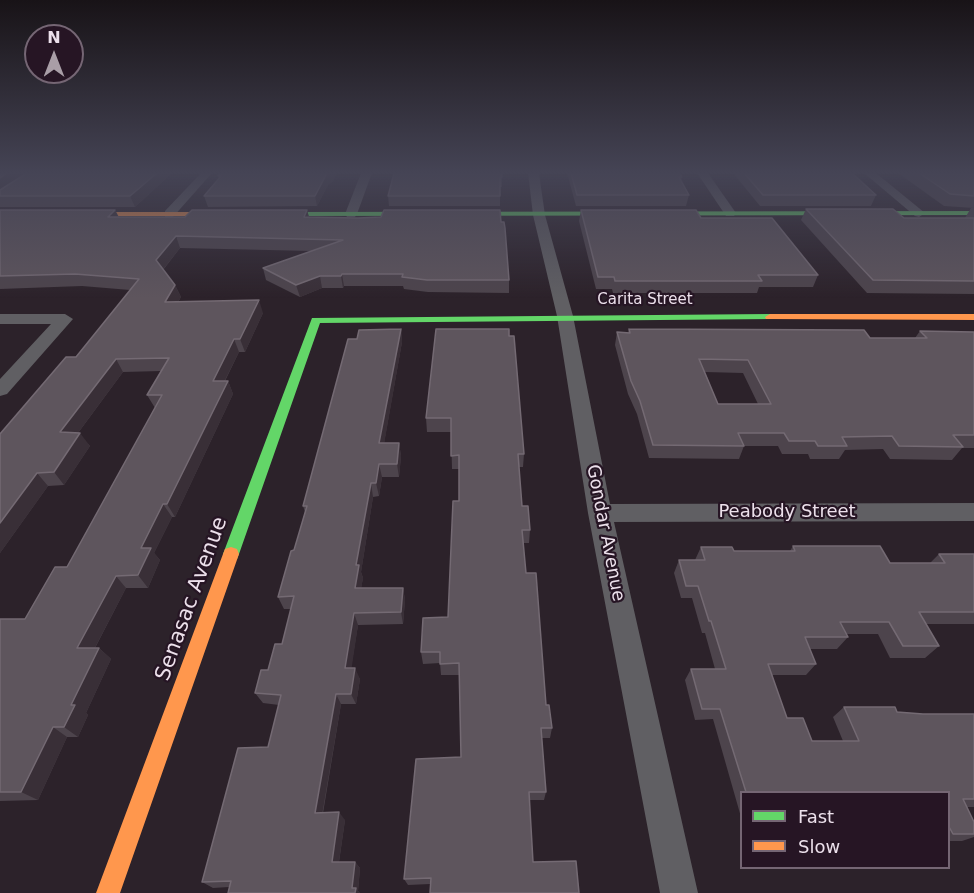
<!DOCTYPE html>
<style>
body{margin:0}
#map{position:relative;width:974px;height:893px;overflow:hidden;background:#2c222a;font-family:"DejaVu Sans",sans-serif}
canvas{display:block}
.legend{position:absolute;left:740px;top:791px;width:210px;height:78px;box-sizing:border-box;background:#261524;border:2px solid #756674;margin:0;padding:8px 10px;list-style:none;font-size:18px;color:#ece0eb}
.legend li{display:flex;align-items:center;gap:12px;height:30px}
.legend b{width:30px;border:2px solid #756674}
.north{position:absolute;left:24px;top:24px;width:60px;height:60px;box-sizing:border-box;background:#261524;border:2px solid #756674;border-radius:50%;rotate:0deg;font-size:16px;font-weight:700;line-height:24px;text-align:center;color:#ece0eb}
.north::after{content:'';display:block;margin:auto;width:21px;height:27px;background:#a99ea7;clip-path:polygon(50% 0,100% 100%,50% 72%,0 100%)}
</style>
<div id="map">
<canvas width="974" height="893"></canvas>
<ul class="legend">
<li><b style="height:8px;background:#63d668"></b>Fast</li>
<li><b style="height:8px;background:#ff974d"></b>Slow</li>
</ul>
<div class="north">N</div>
</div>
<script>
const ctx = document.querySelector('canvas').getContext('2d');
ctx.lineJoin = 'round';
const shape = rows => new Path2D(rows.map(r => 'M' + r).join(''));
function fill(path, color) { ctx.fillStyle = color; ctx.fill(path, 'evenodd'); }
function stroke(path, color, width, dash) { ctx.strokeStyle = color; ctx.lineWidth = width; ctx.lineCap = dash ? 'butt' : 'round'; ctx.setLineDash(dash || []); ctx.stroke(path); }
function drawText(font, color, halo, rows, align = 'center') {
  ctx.font = font + ' "DejaVu Sans",sans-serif'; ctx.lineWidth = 4.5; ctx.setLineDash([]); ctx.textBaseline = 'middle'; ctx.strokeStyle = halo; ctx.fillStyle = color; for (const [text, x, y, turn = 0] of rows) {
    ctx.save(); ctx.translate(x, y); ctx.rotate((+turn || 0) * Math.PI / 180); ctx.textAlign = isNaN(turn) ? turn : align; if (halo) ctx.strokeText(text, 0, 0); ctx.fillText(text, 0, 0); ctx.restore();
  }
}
fill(shape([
 [201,173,212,173,173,217,165,217,165,211,201,173],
 [361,173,372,173,357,214,355,217,347,217,345,214,361,173],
 [528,173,539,173,545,215,573,316,610,504,974,503,974,521,614,522,698,893,660,893,588,513,557,316,533,215,528,173],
 [697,173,708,173,736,213,734,216,726,216,697,173],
 [864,173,876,173,925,213,919,217,915,216,864,173],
 [0,314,65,314,73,319,7,394,0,396,0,379,51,324,0,324,0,314]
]), '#605f63');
fill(shape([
 [974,211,974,215,294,216,290,214,294,212,974,211],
 [770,314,774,315,774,319,320,323,239,554,237,559,231,561,225,559,223,554,312,318,770,314]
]), '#63d668');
fill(shape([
 [0,212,294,212,298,214,294,216,0,216,0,212],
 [770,314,974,314,974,320,766,319,765,317,770,314],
 [231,547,237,549,239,554,120,893,96,893,223,554,225,549,231,547]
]), '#ff974d');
fill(shape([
 [0,173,172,173,135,207,0,207],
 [220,173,337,173,333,181,328,185,317,206,208,207,204,196,219,179,218,176],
 [502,173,502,187,500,187,500,206,389,206,388,196],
 [567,173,680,173,682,177,681,182,689,195,686,206,576,206],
 [733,173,852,173,876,195,871,206,760,206],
 [898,173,974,173,974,208,944,206],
 [971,208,974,208,974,294,867,293,801,220,806,209,904,218,965,218],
 [0,210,115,210,119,217,185,217,307,210,309,217,501,222,509,280,509,293,428,292,404,289,403,286,344,286,343,288,322,288,300,297,266,280,263,268,312,251,180,248,163,270,175,285,181,297,178,302,263,313,245,352,239,352,225,381,228,381,233,394,175,517,172,517,154,553,160,560,148,588,126,588,95,648,99,648,111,659,86,713,88,715,78,737,67,737,38,800,0,801,0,619,25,619,67,567,155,408,147,395,161,371,123,372,78,433,90,446,64,485,48,486,0,553,0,434,76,357,130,290,82,286,0,289],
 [581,210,701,218,818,275,813,287,759,287,757,293,613,293,612,289,596,289,579,221],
 [401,329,402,342,384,443,399,443,401,456,399,477,382,477,379,496,373,497,361,572,363,578,361,588,403,588,405,600,403,624,358,625,351,668,360,679,356,704,341,704,323,813,345,820,339,862,355,862,360,868,358,891,360,893,228,893,229,887,213,888,202,882,268,747,279,705,263,703,255,693,282,644,291,609,284,609,278,597,294,550,305,512,303,506,357,339],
 [629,329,870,338,915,338,920,331,974,332,974,448,962,448,952,460,890,459,883,449,845,450,839,459,810,459,808,454,782,454,778,446,744,446,739,459,649,458,637,414,628,394,615,345,617,332,628,333],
 [705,372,743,373,758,404,718,404],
 [509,336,524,454,523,467,519,467,522,506,530,530,529,543,523,543,526,573,546,705,552,728,550,738,542,738,546,792,544,800,530,800,430,884,408,885,404,879,461,757,459,675,441,675,440,663,423,664,421,652,448,617,459,501,459,469,452,469,451,432,427,432,426,418],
 [793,546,890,563,930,563,939,554,974,554,974,624,926,624,939,646,925,658,890,658,878,634,846,634,848,637,837,649,810,649,816,664,806,675,772,675,787,718,812,741,843,741,833,717,844,707,923,714,974,714,974,807,967,807,974,822,974,837,962,841,948,841,948,792,741,792,741,817,713,719,695,720,685,680,691,669,715,669,705,633,702,633,692,598,681,598,674,573,679,560,695,560,701,547,734,551,790,551]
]), '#4d444c');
fill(shape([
 [7,173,28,173,0,192,0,178],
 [157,173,172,173,135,207,130,196],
 [328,173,337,173,333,181,328,185,317,206,315,196,326,175],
 [115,210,120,221,108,217],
 [307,210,310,221,304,217],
 [176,236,180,248,161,272,156,260],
 [342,274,344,286,343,288,341,276],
 [320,276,322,288,300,297,296,285],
 [175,285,181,297,171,314,165,302],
 [259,300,263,313,245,352,240,339],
 [401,329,402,342,382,456,379,443],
 [234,339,239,352,218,394,213,381],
 [116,359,123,372,69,445,60,432],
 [228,381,233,394,175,517,167,504],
 [80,433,90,446,64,485,54,472],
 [399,443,401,456,399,477,397,464],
 [379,464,382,477,379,496,376,483],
 [37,473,48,486,0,553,0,523],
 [371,483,373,497,361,572,363,578,359,600,355,588,356,565],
 [163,504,172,517,154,553,160,560,148,588,138,575,141,548],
 [116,576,126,588,89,659,77,648],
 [403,588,405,600,403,624,401,612],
 [354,613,358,625,350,679,345,668],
 [99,648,111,659,86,713,88,715,78,737,64,727,71,705],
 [355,668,360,679,356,704,351,694],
 [336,694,341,704,321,821,315,813],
 [53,727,67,737,38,800,21,792],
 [339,812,345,820,338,868,332,862],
 [355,862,360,868,358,891,360,893,355,893,352,888]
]), '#392f37');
const building = shape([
 [0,173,7,173,0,178,0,173],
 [27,173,157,173,130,196,0,196,0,190,27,173],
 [220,173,328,173,326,175,315,196,204,196,221,176,218,176,220,173],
 [394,173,502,173,502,177,500,177,500,196,388,196,394,173],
 [571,173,680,173,682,177,679,177,689,195,577,195,571,173],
 [744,173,852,173,876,195,763,195,744,173],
 [919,173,974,173,974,196,950,194,919,173],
 [806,209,893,209,904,218,974,218,974,281,873,280,806,209],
 [0,210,115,210,108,217,185,217,192,210,307,210,304,217,358,218,381,217,384,210,500,210,501,222,504,222,505,228,509,280,427,280,402,277,403,274,342,274,341,276,320,276,296,285,263,268,343,240,176,236,156,260,175,285,165,302,259,300,240,339,234,339,213,381,228,381,167,504,163,504,141,548,151,548,138,575,116,576,77,648,99,648,71,705,75,705,64,727,53,727,21,792,0,792,0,619,25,619,55,567,67,567,162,395,147,395,169,358,116,359,60,432,80,433,54,472,37,473,0,523,0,434,66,357,76,357,139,279,75,274,0,276,0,210],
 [581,210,696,210,701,218,772,218,818,275,758,275,762,281,615,281,614,277,598,277,581,210],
 [401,329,379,443,399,443,397,464,379,464,376,483,371,483,356,565,359,565,355,588,403,588,401,612,354,613,345,668,355,668,351,694,336,694,315,813,339,812,332,862,355,862,352,888,356,888,355,893,228,893,231,881,202,882,238,748,268,747,281,695,255,693,261,670,268,670,275,644,282,644,294,596,278,597,291,551,294,550,307,506,303,506,348,339,357,339,359,330,401,329],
 [436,329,509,329,509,336,514,336,524,454,518,454,522,506,528,506,530,530,522,530,526,573,536,573,546,705,549,705,552,728,541,728,546,792,529,792,533,862,576,861,579,893,430,893,431,878,404,879,416,759,461,757,459,663,440,664,440,652,421,652,423,618,448,617,453,501,459,501,459,455,451,456,451,418,426,418,436,329],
 [629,329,864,330,870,338,927,338,920,331,974,332,974,435,953,435,963,447,899,446,892,436,842,437,847,446,818,446,815,441,789,441,784,433,738,433,744,446,653,445,640,401,631,381,617,332,630,333,629,329],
 [699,359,748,360,771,404,718,404,699,359],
 [793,546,880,546,890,563,945,563,939,554,974,554,974,612,919,612,939,646,903,646,889,622,840,622,848,637,805,637,816,664,768,664,787,718,803,718,812,741,859,741,844,707,895,707,897,712,923,714,974,714,974,799,963,799,974,822,974,834,953,834,948,825,948,792,746,792,720,709,702,709,691,669,726,669,711,621,709,621,698,586,686,586,679,560,705,560,701,547,732,547,734,551,795,551,793,546]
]);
fill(building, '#5e555d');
stroke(building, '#746a73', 1.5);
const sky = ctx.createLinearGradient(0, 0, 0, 298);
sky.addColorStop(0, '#181317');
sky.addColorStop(0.58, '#454455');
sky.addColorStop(1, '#45445500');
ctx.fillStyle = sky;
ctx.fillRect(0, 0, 974, 298);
drawText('15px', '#ece0eb', '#261524', [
 ["Carita Street",645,300]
]);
drawText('18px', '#ece0eb', '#261524', [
 ["Peabody Street",787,512],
 ["Gondar Avenue",605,533,79]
]);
drawText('21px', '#ece0eb', '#261524', [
 ["Senasac Avenue",192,599,-70]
]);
</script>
